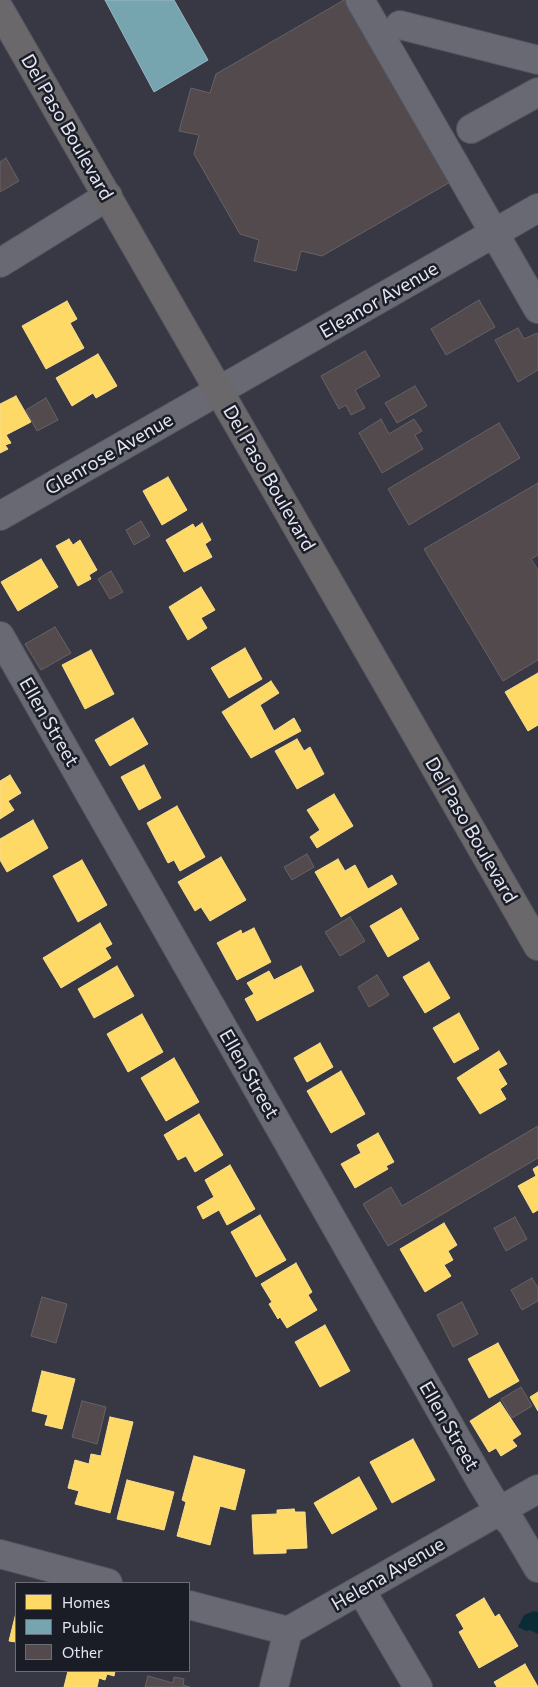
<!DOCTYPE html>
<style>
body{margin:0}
#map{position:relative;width:538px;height:1687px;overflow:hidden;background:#373843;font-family:Commissioner,sans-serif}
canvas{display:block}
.legend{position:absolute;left:15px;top:1582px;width:175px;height:90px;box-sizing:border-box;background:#1b1d26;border:1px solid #6b6d78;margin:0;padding:6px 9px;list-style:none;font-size:15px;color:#e3e5f3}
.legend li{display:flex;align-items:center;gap:10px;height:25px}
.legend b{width:25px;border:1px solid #6b6d78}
</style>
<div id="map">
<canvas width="538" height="1687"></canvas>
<ul class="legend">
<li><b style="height:14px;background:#ffd966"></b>Homes</li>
<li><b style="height:14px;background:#76a5af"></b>Public</li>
<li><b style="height:14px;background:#534a4d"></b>Other</li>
</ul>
</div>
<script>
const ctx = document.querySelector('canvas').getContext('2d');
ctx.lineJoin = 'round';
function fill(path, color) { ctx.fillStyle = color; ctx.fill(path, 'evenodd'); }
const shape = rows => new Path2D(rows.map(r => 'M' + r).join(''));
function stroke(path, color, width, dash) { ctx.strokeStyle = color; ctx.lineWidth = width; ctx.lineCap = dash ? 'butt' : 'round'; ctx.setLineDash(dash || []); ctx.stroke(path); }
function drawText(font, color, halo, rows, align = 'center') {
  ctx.font = font + ' Commissioner,sans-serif'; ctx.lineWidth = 5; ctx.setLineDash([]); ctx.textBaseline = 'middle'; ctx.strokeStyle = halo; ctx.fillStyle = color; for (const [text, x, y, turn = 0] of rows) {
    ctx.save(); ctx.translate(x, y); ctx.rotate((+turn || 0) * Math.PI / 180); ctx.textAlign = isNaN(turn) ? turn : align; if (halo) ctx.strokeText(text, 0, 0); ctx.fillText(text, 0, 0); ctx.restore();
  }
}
fill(shape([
 [534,1611,538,1612,538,1634,530,1630,526,1631,518,1627,524,1615]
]), '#092c37');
const homes = shape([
 [67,301,77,319,70,323,84,348,46,369,22,326,67,301],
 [98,354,117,386,96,398,93,393,72,406,56,378,98,354],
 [16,396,31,422,6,435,11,443,5,445,8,449,0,453,0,404,16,396],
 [168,477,187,510,162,525,143,491,168,477],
 [202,523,211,540,205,544,212,557,184,572,166,540,193,524,195,528,202,523],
 [69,539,73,545,80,540,97,570,89,575,91,579,78,586,56,546,69,539],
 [41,559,58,587,18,611,1,582,41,559],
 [201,587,215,610,201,618,207,628,188,640,169,607,201,587],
 [245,648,262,679,229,698,211,668,245,648],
 [91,650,114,694,85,709,62,665,91,650],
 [538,673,538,725,528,731,505,692,538,673],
 [271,681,279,693,260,705,274,731,294,718,301,731,251,758,222,712,271,681],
 [133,718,148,744,110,766,95,740,133,718],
 [297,739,304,751,310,747,324,774,297,789,275,751,297,739],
 [144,765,161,798,139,810,121,777,144,765],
 [10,775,21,793,8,801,14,810,0,819,0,781,10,775],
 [334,794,353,826,317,848,310,837,320,830,307,810,334,794],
 [177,806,205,857,180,871,174,860,168,863,147,823,177,806],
 [33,820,48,848,7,872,0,860,0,839,33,820],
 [221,857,246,900,210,921,201,907,195,911,178,882,221,857],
 [338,859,345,871,355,865,368,889,392,875,397,884,341,917,315,872,338,859],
 [82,860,107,905,78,922,53,876,82,860],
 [401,908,419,939,388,957,370,926,401,908],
 [100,923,112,944,105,948,111,958,61,988,43,958,100,923],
 [254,928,271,962,237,980,217,943,241,930,242,934,254,928],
 [429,962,450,998,425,1013,403,977,429,962],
 [117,966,134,996,94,1018,78,989,117,966],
 [301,966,314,991,257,1021,245,999,254,994,247,983,269,971,274,980,301,966],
 [459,1013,479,1049,454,1063,433,1028,459,1013],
 [142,1014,163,1052,128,1072,107,1034,142,1014],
 [320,1043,333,1067,307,1082,294,1058,320,1043],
 [499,1051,507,1064,498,1069,507,1084,500,1089,506,1099,480,1114,457,1078,499,1051],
 [174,1058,199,1102,166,1121,141,1078,174,1058],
 [341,1071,365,1114,331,1133,307,1091,341,1071],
 [199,1114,223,1155,195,1172,186,1156,178,1160,164,1135,199,1114],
 [378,1133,394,1162,386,1166,388,1169,355,1188,341,1164,361,1153,357,1145,378,1133],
 [230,1165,255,1209,227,1225,219,1210,203,1219,197,1207,214,1197,205,1180,230,1165],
 [538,1166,538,1210,533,1213,518,1186,536,1176,533,1169,538,1166],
 [260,1215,286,1260,256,1277,231,1232,260,1215],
 [444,1223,457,1245,448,1251,453,1260,444,1265,451,1276,425,1292,400,1249,444,1223],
 [296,1263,312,1292,308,1295,317,1310,287,1328,280,1317,278,1319,269,1304,272,1302,261,1284,296,1263],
 [325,1325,350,1371,320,1387,295,1342,325,1325],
 [498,1343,519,1381,489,1398,468,1359,498,1343],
 [42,1371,75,1379,62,1429,45,1425,48,1415,32,1411,42,1371],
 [538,1392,538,1411,530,1397,538,1392],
 [500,1402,521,1434,512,1440,517,1446,501,1456,496,1448,489,1452,470,1421,500,1402],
 [110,1417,133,1422,110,1513,75,1504,79,1491,68,1488,75,1460,89,1464,91,1454,101,1456,110,1417],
 [413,1439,435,1480,392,1503,370,1462,413,1439],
 [194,1456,245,1470,235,1510,220,1506,210,1545,177,1536,186,1502,182,1500,194,1456],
 [359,1477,377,1509,332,1534,314,1503,359,1477],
 [127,1480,174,1492,164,1530,117,1519,127,1480],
 [294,1509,295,1512,305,1512,307,1548,286,1549,286,1553,254,1554,252,1515,277,1514,277,1510,294,1509],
 [484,1598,495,1617,499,1614,518,1646,479,1668,459,1632,464,1629,456,1615,484,1598],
 [16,1613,16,1642,9,1641,16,1613],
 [525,1664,538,1687,497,1687,494,1682,525,1664],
 [68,1671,115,1671,114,1676,107,1674,105,1680,99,1678,97,1687,64,1687,68,1671]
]);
fill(homes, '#ffd966');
stroke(homes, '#f7dd90', 1);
const public = shape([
 [105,0,174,0,208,60,154,92,105,0]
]);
fill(public, '#76a5af');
stroke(public, '#97b8c3', 1);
const building = shape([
 [344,0,349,0,452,181,322,256,301,251,296,271,254,261,259,240,240,234,194,154,199,135,179,131,191,88,210,93,216,74,344,0],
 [6,158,19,181,0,192,0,162,6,158],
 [479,300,495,327,446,355,431,329,479,300],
 [518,328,524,339,537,333,538,335,538,370,518,382,495,340,518,328],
 [365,351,380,376,355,390,365,408,351,415,346,405,339,409,321,376,365,351],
 [415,386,427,406,397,423,385,403,415,386],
 [46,398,58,420,37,431,26,410,46,398],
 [381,419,389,434,414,419,422,431,415,435,423,449,382,473,359,433,381,419],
 [499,423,520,458,409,525,388,489,499,423],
 [538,483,538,555,531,559,538,570,538,660,503,681,424,549,538,483],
 [141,521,150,536,134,545,126,530,141,521],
 [111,571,123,592,110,599,98,579,111,571],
 [55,627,71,653,41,670,25,644,55,627],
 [307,854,314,867,292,880,284,867,307,854],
 [350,917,365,941,340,956,325,932,350,917],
 [377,975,389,995,369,1007,358,987,377,975],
 [538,1126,538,1158,388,1246,363,1204,391,1187,402,1206,538,1126],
 [515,1217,527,1239,506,1251,494,1228,515,1217],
 [532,1278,538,1288,538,1301,522,1310,511,1290,532,1278],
 [42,1297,67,1304,56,1343,31,1336,42,1297],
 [462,1302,478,1334,453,1347,437,1315,462,1302],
 [521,1387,532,1406,512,1418,501,1399,521,1387],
 [82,1401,106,1407,97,1444,72,1437,82,1401],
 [148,1676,173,1683,174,1677,184,1679,183,1685,190,1687,145,1687,148,1676]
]);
fill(building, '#534a4d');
stroke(building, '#676265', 1);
const minor = shape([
 [360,0,538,309],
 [400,25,538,60],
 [471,129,538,92],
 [0,263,108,196],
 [0,516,538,208],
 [0,636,482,1483,499,1511,512,1524,538,1568],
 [0,1554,108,1583],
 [361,1590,418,1687],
 [189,1605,288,1631],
 [274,1687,288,1631,538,1489]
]);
const major = shape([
 [0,10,538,946]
]);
stroke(minor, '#53545e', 30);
stroke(major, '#53545e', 30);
stroke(minor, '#686972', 28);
stroke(major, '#6b686c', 28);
drawText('19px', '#e3e5f3', '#1b1d26', [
 ["Del Paso Boulevard",67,127,60],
 ["Eleanor Avenue",379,300,-30],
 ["Glenrose Avenue",109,454,-30],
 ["Del Paso Boulevard",269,478,60],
 ["Ellen Street",49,722,60],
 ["Del Paso Boulevard",471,830,60],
 ["Ellen Street",249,1074,60],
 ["Ellen Street",449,1426,60],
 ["Helena Avenue",388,1574,-30]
]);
</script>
